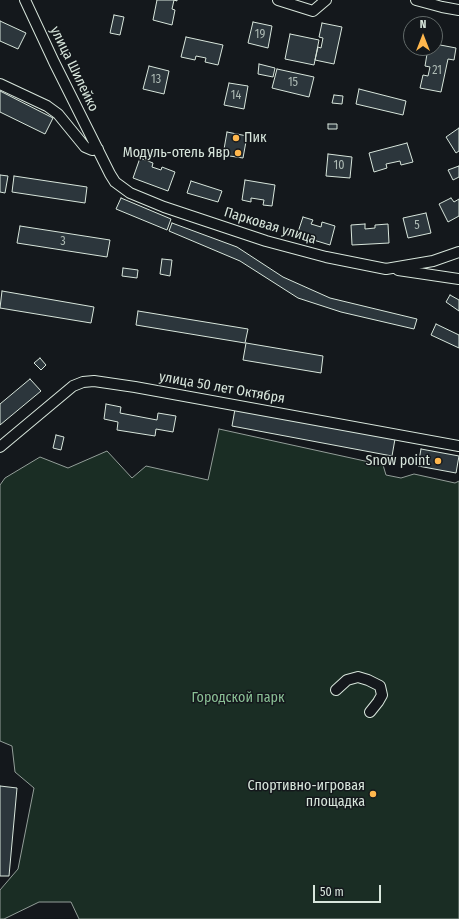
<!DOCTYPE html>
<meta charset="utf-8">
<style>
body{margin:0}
#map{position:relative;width:459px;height:919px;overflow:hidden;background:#14181c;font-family:"Fira Sans Condensed",sans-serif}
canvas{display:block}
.north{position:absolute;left:403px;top:16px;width:40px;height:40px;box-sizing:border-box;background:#14181c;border:1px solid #626a69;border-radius:50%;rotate:0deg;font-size:11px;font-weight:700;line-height:16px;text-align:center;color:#d8e6dc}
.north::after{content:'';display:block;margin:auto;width:14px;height:18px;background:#ffb74d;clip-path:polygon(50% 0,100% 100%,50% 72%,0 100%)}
.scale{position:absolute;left:313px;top:885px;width:68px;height:18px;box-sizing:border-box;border:2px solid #d8e6dc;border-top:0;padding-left:5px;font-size:12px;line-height:14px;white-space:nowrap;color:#d8e6dc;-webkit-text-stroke:3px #14181c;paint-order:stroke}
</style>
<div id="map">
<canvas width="459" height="919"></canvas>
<div class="north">N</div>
<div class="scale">50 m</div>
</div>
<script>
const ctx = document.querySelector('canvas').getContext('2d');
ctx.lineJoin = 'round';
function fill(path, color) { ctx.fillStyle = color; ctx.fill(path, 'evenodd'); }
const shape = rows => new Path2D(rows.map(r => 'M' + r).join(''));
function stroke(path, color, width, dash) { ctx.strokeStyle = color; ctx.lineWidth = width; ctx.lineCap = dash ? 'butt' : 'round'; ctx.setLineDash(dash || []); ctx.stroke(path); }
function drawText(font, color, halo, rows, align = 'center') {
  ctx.font = font + ' "Fira Sans Condensed",sans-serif'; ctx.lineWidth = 3; ctx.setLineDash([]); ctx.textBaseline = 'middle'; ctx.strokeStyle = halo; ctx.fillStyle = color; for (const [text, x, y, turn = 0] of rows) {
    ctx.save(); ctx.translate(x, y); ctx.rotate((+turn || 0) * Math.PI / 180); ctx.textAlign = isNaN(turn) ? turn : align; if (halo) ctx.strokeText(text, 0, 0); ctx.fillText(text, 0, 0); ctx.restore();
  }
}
const green = shape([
 [219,429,383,465,386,475,401,478,414,474,455,483,459,481,459,919,79,919,71,902,39,902,4,919,0,919,0,890,18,869,34,788,15,772,12,746,0,741,0,485,5,478,40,457,68,468,107,451,132,478,146,466,208,480,219,429]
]);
fill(green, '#1a2d24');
stroke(green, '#939e99', 1);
const building = shape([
 [157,0,177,0,177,1,174,0,172,9,175,10,172,25,153,20,157,0],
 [114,15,124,17,120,35,110,33,114,15],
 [0,21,26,33,18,49,0,41,0,21],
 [253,22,272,26,268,48,248,43,253,22],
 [322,23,342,27,334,64,315,60,318,47,321,48,323,38,319,37,322,23],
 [290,34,319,40,314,65,285,59,290,34],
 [186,37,223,45,218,65,205,62,206,58,196,56,195,60,181,57,186,37],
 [435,44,456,48,454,60,448,59,441,92,420,88,423,75,428,76,430,67,425,66,428,48,435,48,435,44],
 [259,64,275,68,273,77,258,74,259,64],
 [149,66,169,71,164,94,143,89,149,66],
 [277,69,314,77,309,97,272,88,277,69],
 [229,83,248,86,244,109,224,105,229,83],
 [359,89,406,101,403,115,356,104,359,89],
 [0,91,53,118,45,134,0,112,0,91],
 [334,95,343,96,342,104,332,103,334,95],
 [328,124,337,124,337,129,328,129,328,124],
 [459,128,459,151,456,153,446,137,459,128],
 [227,132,247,136,243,158,223,155,227,132],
 [407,143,413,162,401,165,400,161,386,164,387,168,374,172,369,153,407,143],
 [328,154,352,157,350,178,326,176,328,154],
 [140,158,153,163,152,167,161,170,162,167,175,172,168,191,133,178,140,158],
 [459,166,459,177,453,180,448,170,459,166],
 [0,175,8,176,5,193,0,192,0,175],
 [14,176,87,187,85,203,12,192,14,176],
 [245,180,275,185,272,206,263,205,264,200,251,198,251,202,242,200,245,180],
 [191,181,222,191,218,202,187,193,191,181],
 [121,198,171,219,167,230,116,209,121,198],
 [451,198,454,202,459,199,459,216,448,222,439,204,451,198],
 [426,213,431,233,408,238,403,218,426,213],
 [303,217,313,220,311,224,321,227,322,222,335,226,330,245,297,235,303,217],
 [172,223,237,247,283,277,330,298,417,319,414,329,341,312,298,298,240,261,169,231,172,223],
 [365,224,365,229,375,228,375,225,388,224,389,243,352,245,351,225,365,224],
 [20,226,110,240,107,257,17,243,20,226],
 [162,259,172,260,170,276,160,274,162,259],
 [123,268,138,270,137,278,122,276,123,268],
 [2,291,94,307,91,323,0,308,2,291],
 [450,295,459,300,459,311,446,302,450,295],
 [138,311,248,329,245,343,136,325,138,311],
 [436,324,459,335,459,348,431,335,436,324],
 [246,343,323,356,321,373,243,360,246,343],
 [40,358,46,365,41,370,34,363,40,358],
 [30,379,41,391,0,425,0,404,30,379],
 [106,404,121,407,120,413,157,420,158,413,176,416,173,432,156,429,155,436,117,430,118,422,104,419,106,404],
 [235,409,395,439,392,456,232,426,235,409],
 [56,435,64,437,61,450,53,448,56,435],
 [421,449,459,456,456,473,418,466,421,449],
 [0,786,17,788,9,876,0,876,0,786]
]);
fill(building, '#2c363c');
stroke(building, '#d8e6dc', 1);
const minor = shape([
 [25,0,54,62,110,174,115,182,130,193,164,207,266,241,326,257,386,269,433,261,459,252],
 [278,0,313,11,326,0],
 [416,0,442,7,459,10],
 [0,84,47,106,58,114,85,147,92,150,98,149],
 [398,270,459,279],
 [0,447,73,386,83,382,94,381,135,387,459,446],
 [336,690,347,680,358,677,368,680,380,686,382,695,378,702,370,712]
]);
stroke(minor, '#d8e6dc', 12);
stroke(minor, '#14181c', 10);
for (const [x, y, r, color] of [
 [236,138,4,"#ffb74d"],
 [238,153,4,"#ffb74d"],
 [438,461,4,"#ffb74d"],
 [373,794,4,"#ffb74d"]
]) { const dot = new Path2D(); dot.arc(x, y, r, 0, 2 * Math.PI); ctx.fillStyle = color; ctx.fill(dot); stroke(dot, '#14181c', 1.5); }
drawText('12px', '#adbab4', null, [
 ["19",260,35],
 ["21",437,71],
 ["13",156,80],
 ["15",293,83],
 ["14",236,96],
 ["10",339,166],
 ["5",417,226],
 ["3",63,242]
]);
drawText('14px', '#d8e6dc', '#14181c', [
 ["улица Шилейко",74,69,64],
 ["Парковая улица",270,226,17],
 ["улица 50 лет Октября",222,388,10]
]);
drawText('14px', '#d8e6dc', '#14181c', [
 ["Пик",244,138,"left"],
 ["Модуль-отель Явр",230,153],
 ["Snow point",430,461],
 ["Спортивно-игровая",365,786],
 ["площадка",365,802]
], 'right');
drawText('14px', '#8ac095', '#14181c', [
 ["Городской парк",238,698]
]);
</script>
